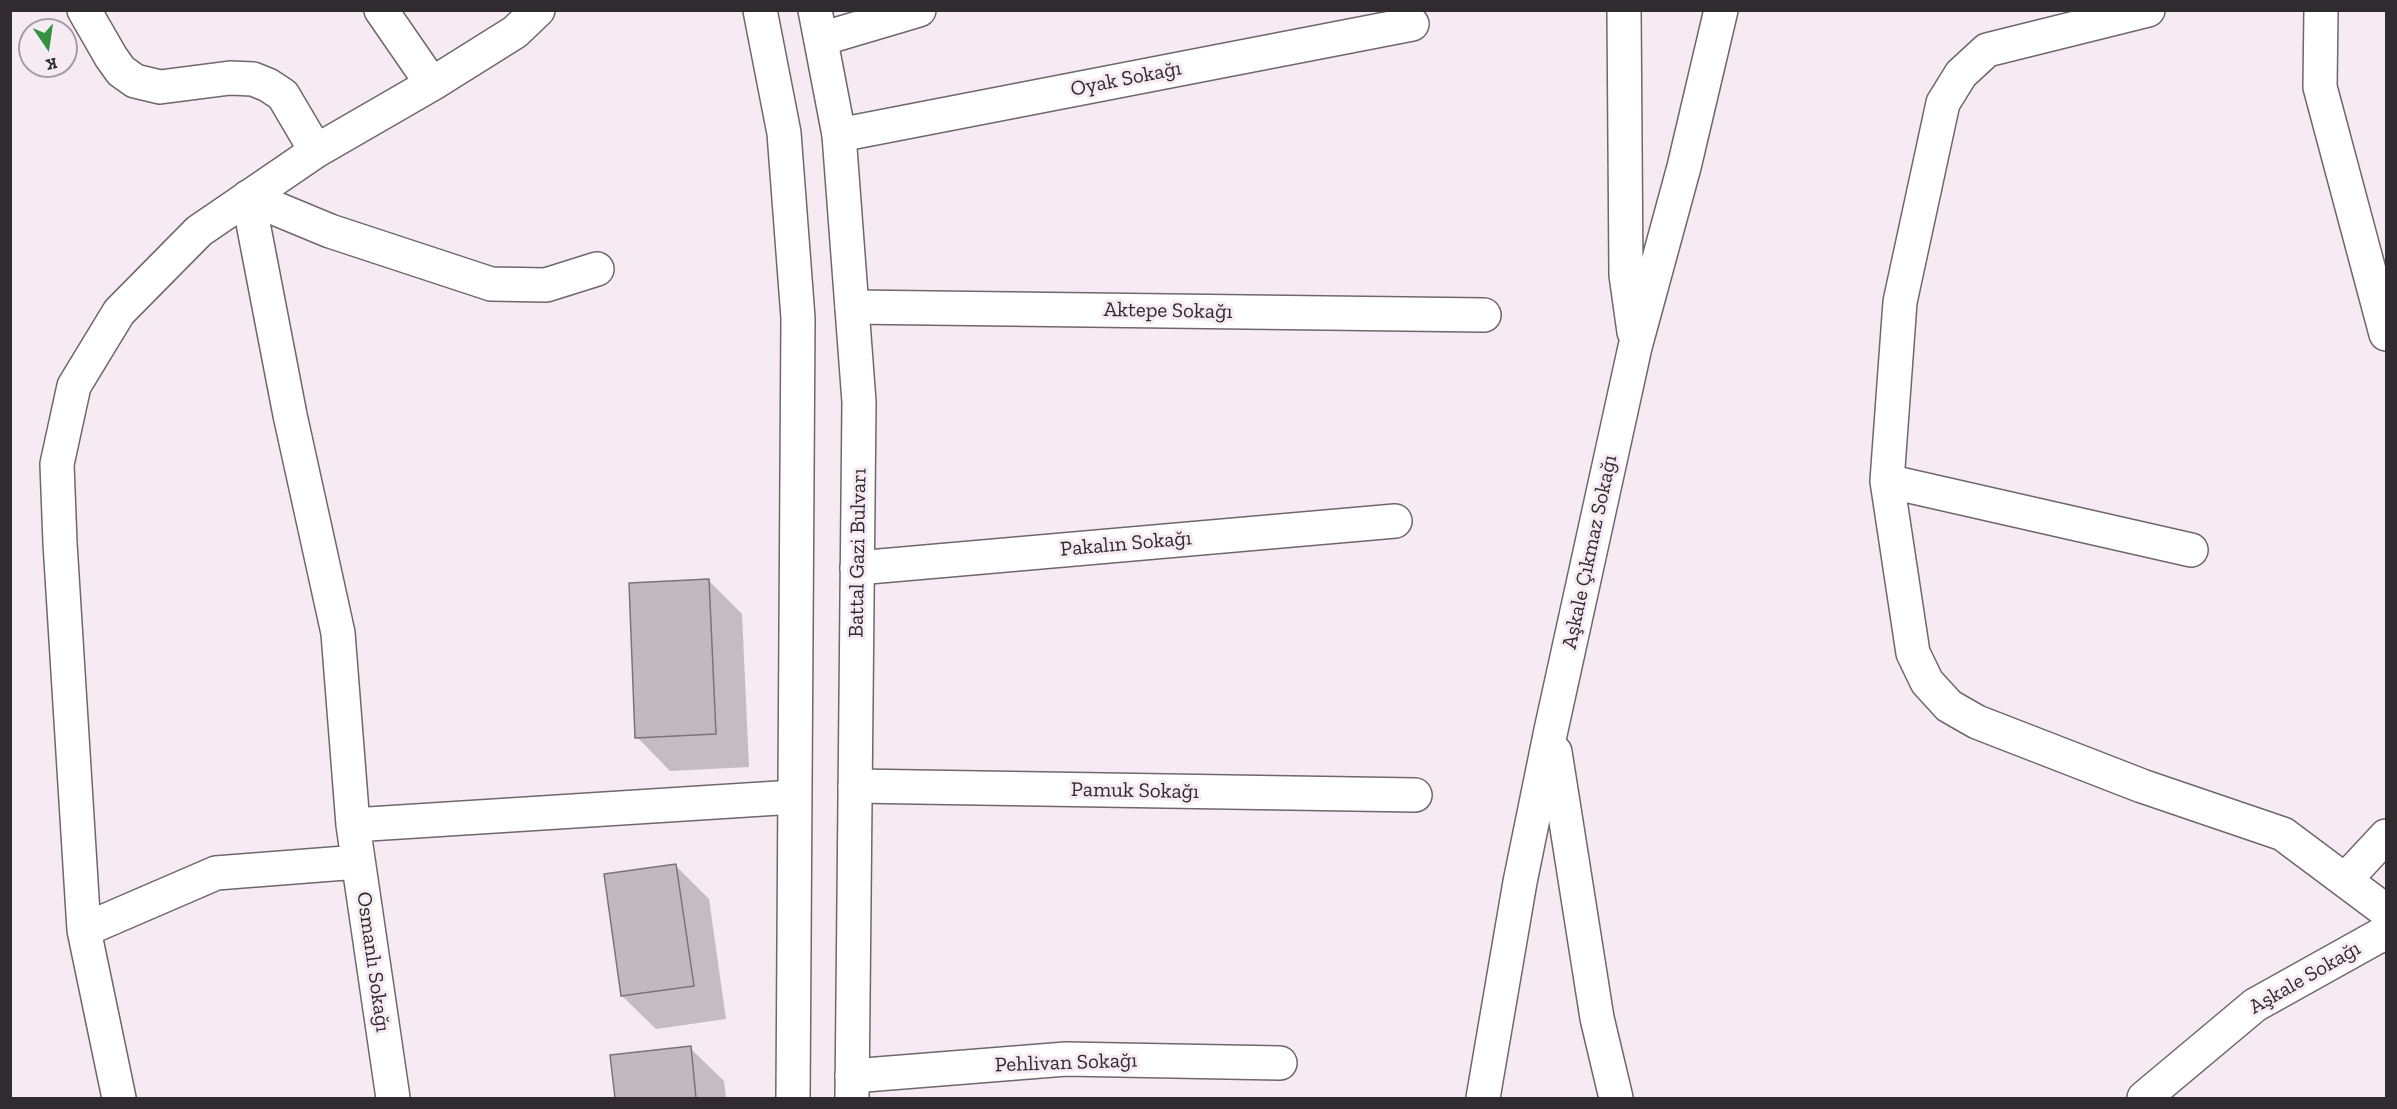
<!DOCTYPE html>
<meta charset="utf-8">
<style>
body{margin:0}
#map{position:relative;width:2397px;height:1109px;overflow:hidden;background:#f6ebf3;font-family:"Zilla Slab",serif}
canvas{display:block}
.frame{position:absolute;inset:0;border:12px solid #302b2f;pointer-events:none}
.north{position:absolute;left:18px;top:18px;width:60px;height:60px;box-sizing:border-box;background:#f6ebf3;border:2px solid #a79ea5;border-radius:50%;rotate:167deg;font-size:16px;font-weight:700;line-height:24px;text-align:center;color:#302b2f}
.north::after{content:'';display:block;margin:auto;width:21px;height:27px;background:#359041;clip-path:polygon(50% 0,100% 100%,50% 72%,0 100%)}
</style>
<div id="map">
<canvas width="2397" height="1109"></canvas>
<div class="frame"></div>
<div class="north">K</div>
</div>
<script>
const ctx = document.querySelector('canvas').getContext('2d');
ctx.lineJoin = 'round';
function fill(path, color) { ctx.fillStyle = color; ctx.fill(path, 'evenodd'); }
const shape = rows => new Path2D(rows.map(r => 'M' + r).join(''));
function stroke(path, color, width, dash) { ctx.strokeStyle = color; ctx.lineWidth = width; ctx.lineCap = dash ? 'butt' : 'round'; ctx.setLineDash(dash || []); ctx.stroke(path); }
function drawText(font, color, halo, rows, align = 'center') {
  ctx.font = font + ' "Zilla Slab",serif'; ctx.lineWidth = 6; ctx.setLineDash([]); ctx.textBaseline = 'middle'; ctx.strokeStyle = halo; ctx.fillStyle = color; for (const [text, x, y, turn = 0] of rows) {
    ctx.save(); ctx.translate(x, y); ctx.rotate((+turn || 0) * Math.PI / 180); ctx.textAlign = isNaN(turn) ? turn : align; if (halo) ctx.strokeText(text, 0, 0); ctx.fillText(text, 0, 0); ctx.restore();
  }
}
fill(shape([
 [709,581,742,614,749,767,670,771,637,737],
 [676,866,709,899,726,1019,656,1029,622,996],
 [690,1048,724,1081,726,1098,617,1098,612,1056]
]), '#0003');
const building = shape([
 [709,579,716,734,635,738,629,583,709,579],
 [676,864,694,986,621,996,604,874,676,864],
 [691,1046,696,1098,615,1098,610,1055,691,1046]
]);
fill(building, '#c2b8c0');
stroke(building, '#7c737a', 1.5);
const minor = shape([
 [84,10,111,57,121,71,135,81,160,87,230,78,253,79,268,85,283,95,316,151],
 [381,10,432,84],
 [1624,10,1626,275,1634,332],
 [2148,10,1987,50,1961,74,1943,103,1900,302,1887,481,1913,653,1927,682,1949,706,1977,722,2142,786,2283,834,2386,911],
 [2321,10,2320,87,2386,334],
 [821,39,919,10],
 [839,135,1412,24],
 [248,197,290,415,338,633,353,825,393,1098],
 [248,197,330,231,491,284,546,285,597,269],
 [852,307,1484,315],
 [1887,481,2191,550],
 [857,568,1395,521],
 [1555,752,1597,1018,1616,1098],
 [855,786,1415,795],
 [353,825,794,797],
 [2345,880,2386,836],
 [84,930,216,873,358,862],
 [852,1076,1066,1059,1280,1063],
 [119,1098,84,930,60,543,57,464,74,386,119,312,199,231,316,151,432,84,515,32,538,10],
 [1483,1098,1520,882,1551,730,1635,347,1684,167,1721,10],
 [2144,1098,2255,1005,2386,932]
]);
const major = shape([
 [760,10,784,133,798,318,793,1098],
 [815,10,839,135,859,402,852,1098]
]);
stroke(minor, '#70666d', 36);
stroke(major, '#70666d', 36);
stroke(minor, '#fff', 33);
stroke(major, '#fff', 33);
drawText('21px', '#302b2f', '#f6ebf3', [
 ["Oyak Sokağı",1126,79,-11],
 ["Aktepe Sokağı",1168,311,1],
 ["Pakalın Sokağı",1126,544,-5],
 ["Aşkale Çıkmaz Sokağı",1590,552,-78],
 ["Battal Gazi Bulvarı",858,553,-89],
 ["Pamuk Sokağı",1135,791,1],
 ["Osmanlı Sokağı",373,962,82],
 ["Aşkale Sokağı",2305,978,-30],
 ["Pehlivan Sokağı",1066,1063,-2]
]);
</script>
